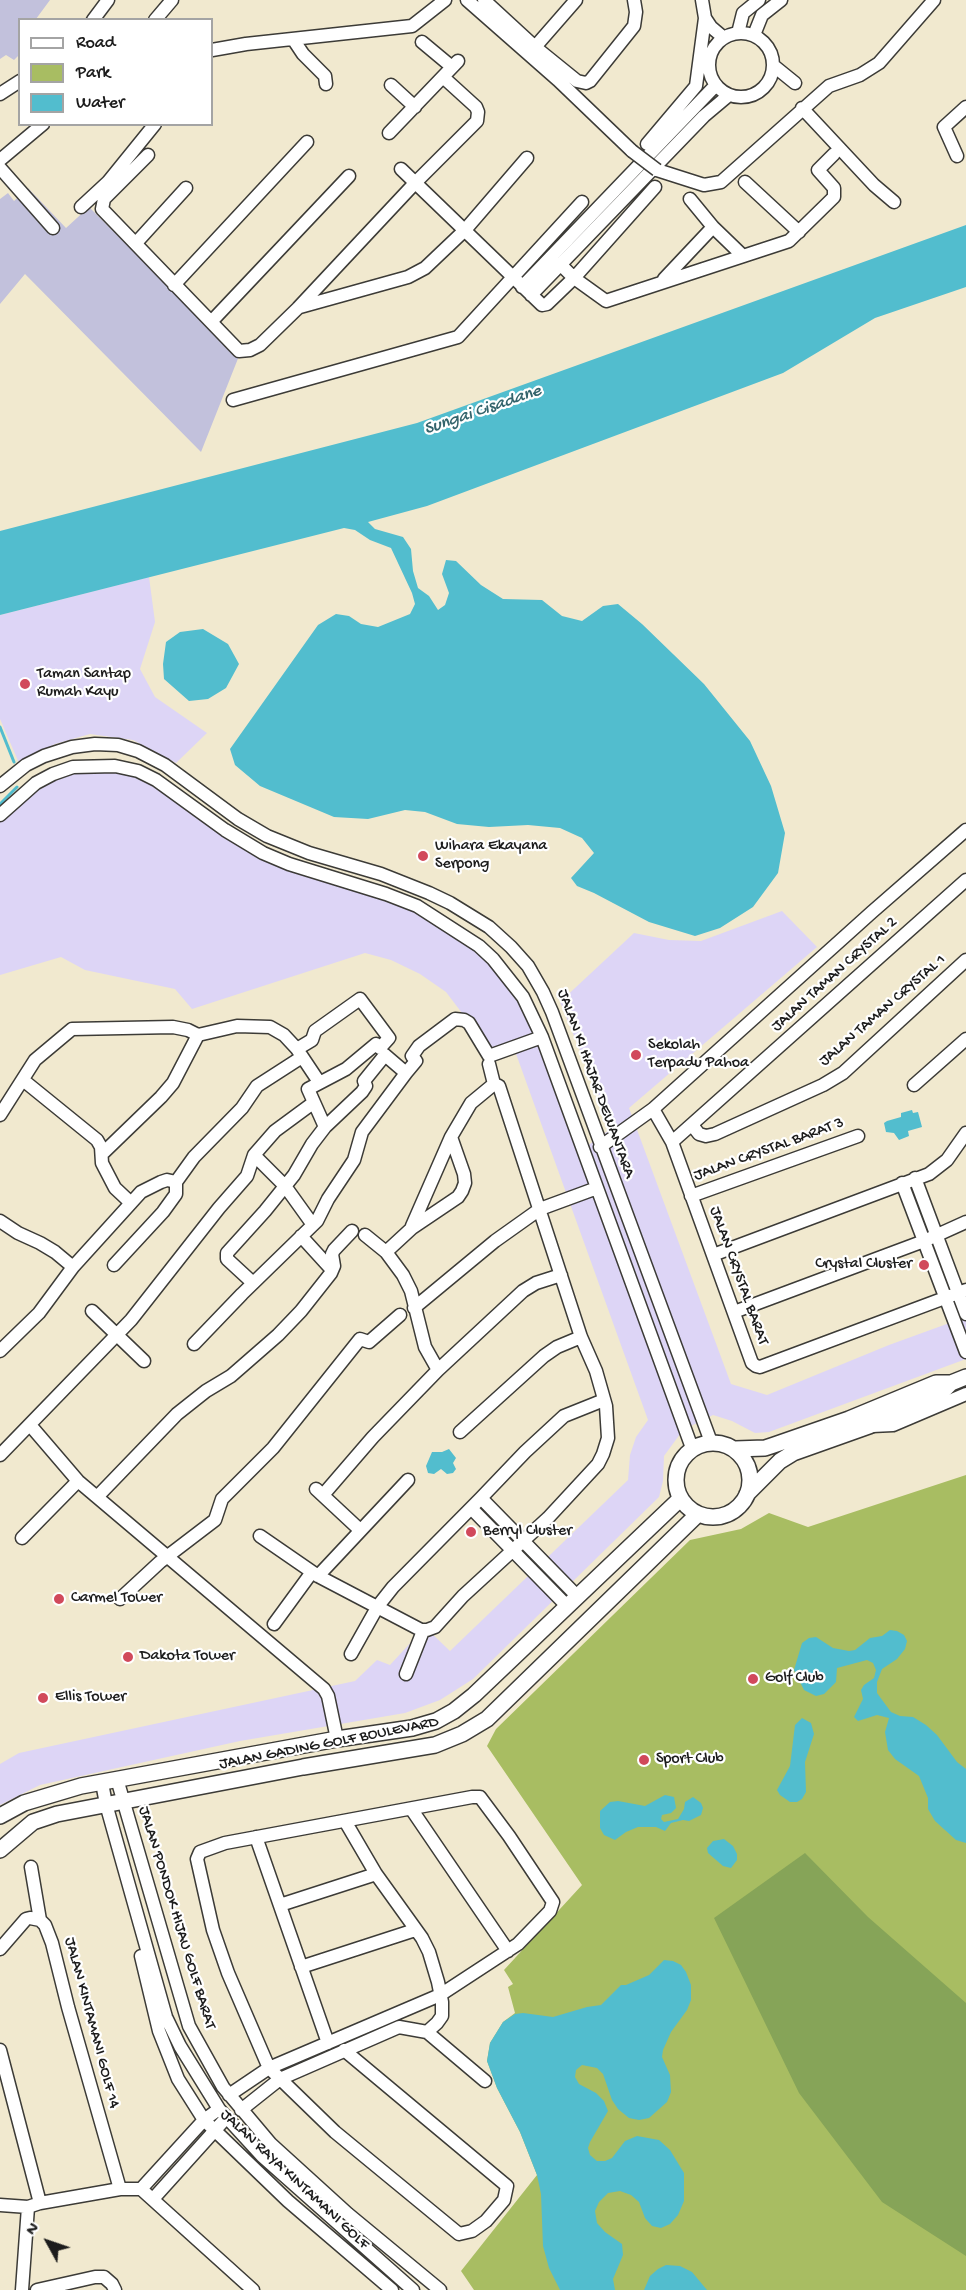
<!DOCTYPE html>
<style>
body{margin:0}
#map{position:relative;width:966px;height:2290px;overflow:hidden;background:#f1e9cf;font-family:"Gochi Hand",sans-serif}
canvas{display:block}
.legend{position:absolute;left:18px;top:18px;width:195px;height:108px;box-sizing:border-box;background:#fff;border:2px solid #a4a4a4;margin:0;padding:8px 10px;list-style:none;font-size:18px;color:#1c1c1c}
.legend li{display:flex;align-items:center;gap:12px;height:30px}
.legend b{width:30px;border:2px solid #a4a4a4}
.north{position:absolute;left:18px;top:2212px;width:60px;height:60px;-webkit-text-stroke:4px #fff;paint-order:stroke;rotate:310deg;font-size:16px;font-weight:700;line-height:24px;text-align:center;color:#1c1c1c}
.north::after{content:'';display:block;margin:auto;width:21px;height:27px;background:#1c1c1c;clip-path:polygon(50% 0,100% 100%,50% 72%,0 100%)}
</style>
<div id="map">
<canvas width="966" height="2290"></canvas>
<ul class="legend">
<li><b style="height:8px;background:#fff"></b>Road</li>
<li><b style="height:16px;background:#a8bd62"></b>Park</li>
<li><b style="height:16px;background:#52bdce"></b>Water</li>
</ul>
<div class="north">N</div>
</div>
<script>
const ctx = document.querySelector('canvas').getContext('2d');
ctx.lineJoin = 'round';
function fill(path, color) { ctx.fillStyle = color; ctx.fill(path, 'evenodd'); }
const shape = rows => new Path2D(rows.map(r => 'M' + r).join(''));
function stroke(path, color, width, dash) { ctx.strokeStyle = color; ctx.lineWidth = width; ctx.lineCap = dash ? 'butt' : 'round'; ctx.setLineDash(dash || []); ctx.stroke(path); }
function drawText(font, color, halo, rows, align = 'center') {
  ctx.font = font + ' "Gochi Hand",sans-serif'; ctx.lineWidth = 4.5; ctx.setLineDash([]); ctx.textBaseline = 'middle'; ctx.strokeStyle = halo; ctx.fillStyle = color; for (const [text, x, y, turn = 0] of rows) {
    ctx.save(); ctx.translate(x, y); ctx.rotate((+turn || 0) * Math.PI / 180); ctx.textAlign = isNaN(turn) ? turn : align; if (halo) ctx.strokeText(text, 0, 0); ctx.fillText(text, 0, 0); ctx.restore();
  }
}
fill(shape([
 [149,577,155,622,140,669,155,697,207,733,176,763,133,740,90,734,55,744,19,763,0,719,0,615],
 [108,769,143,778,254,855,413,908,492,959,539,1031,497,1050,490,1050,446,992,420,974,391,960,365,953,192,1009,175,989,85,970,61,957,0,975,0,821,41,783,70,774],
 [782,911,817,947,629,1108,731,1384,767,1395,889,1345,966,1317,966,1359,769,1432,755,1433,732,1421,713,1415,683,1430,664,1456,663,1481,659,1497,473,1679,440,1700,405,1713,240,1741,40,1785,0,1805,0,1764,19,1753,355,1681,377,1660,390,1665,425,1627,450,1651,628,1480,630,1455,636,1437,648,1420,515,1051,542,1042,583,1149,612,1128,560,1002,634,933,669,940,701,941]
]), '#ddd5f6');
fill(shape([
 [0,0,50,0,36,19,20,20,19,55,14,60,6,55,0,59],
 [28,188,66,228,89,207,239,356,201,452,25,274,0,304,0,199,8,193,14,201]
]), '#c2c1dc');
fill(shape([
 [966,1475,966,2290,474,2290,461,2271,537,2175,520,2132,497,2088,487,2061,490,2043,503,2022,515,2013,508,1987,513,1984,504,1970,582,1885,487,1746,496,1729,690,1540,741,1529,769,1513,808,1527]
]), '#a8bd62');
fill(shape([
 [805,1853,868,1917,966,2003,966,2256,882,2202,799,2093,714,1918]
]), '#86a458');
fill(shape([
 [966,225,966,287,875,318,783,373,427,506,368,522,375,529,403,537,411,549,413,571,418,588,429,596,438,610,445,605,449,593,442,574,446,560,456,561,481,585,503,599,542,600,562,616,582,621,603,606,618,604,642,624,704,684,750,741,771,786,785,833,778,873,753,907,720,928,695,936,649,922,594,893,577,886,571,878,594,853,582,838,560,828,528,825,489,827,457,824,425,812,405,810,368,819,334,817,260,786,235,765,230,749,318,625,336,614,349,616,361,624,378,627,410,614,415,604,412,593,391,548,370,540,355,530,344,528,0,615,0,531,417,423],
 [203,629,228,644,239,664,226,688,208,699,189,701,164,679,163,664,166,642,180,632],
 [912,1110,913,1113,918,1112,922,1127,908,1131,909,1136,899,1140,894,1133,886,1132,884,1123,887,1121,901,1117,901,1113],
 [449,1449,456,1458,453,1463,456,1469,453,1473,447,1474,441,1469,434,1474,428,1473,426,1466,432,1452,442,1452],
 [890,1630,897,1631,904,1635,907,1641,905,1649,897,1659,882,1669,877,1682,877,1693,891,1712,900,1716,913,1717,926,1725,937,1735,957,1762,966,1769,966,1843,956,1840,935,1821,928,1809,928,1798,919,1776,895,1759,888,1750,885,1732,889,1718,877,1715,858,1721,854,1717,863,1699,861,1690,864,1685,874,1678,876,1670,873,1663,867,1660,837,1668,836,1682,824,1694,816,1696,804,1690,794,1670,802,1643,809,1638,816,1637,833,1648,849,1651,855,1650,870,1638,882,1636],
 [802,1718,811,1723,814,1734,805,1762,806,1792,802,1799,797,1802,790,1802,780,1795,777,1790,790,1766,795,1725],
 [665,1795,674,1797,676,1808,671,1813,662,1815,661,1819,664,1822,678,1819,684,1809,685,1802,693,1797,701,1803,703,1808,701,1815,689,1821,683,1820,671,1823,665,1831,656,1827,638,1827,626,1832,615,1840,604,1835,600,1828,600,1811,610,1802,618,1801,645,1806],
 [724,1839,733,1846,737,1854,737,1860,731,1868,723,1866,708,1853,707,1848,713,1841],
 [664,1960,673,1961,681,1965,686,1972,691,1985,691,2000,687,2010,671,2032,663,2050,662,2057,670,2075,671,2092,667,2102,649,2118,639,2120,629,2118,618,2109,612,2100,603,2074,597,2068,582,2065,576,2070,575,2077,579,2084,596,2093,604,2101,608,2111,590,2142,588,2148,590,2155,597,2161,605,2161,612,2158,625,2141,637,2136,659,2140,670,2150,684,2173,684,2201,678,2215,670,2224,661,2228,652,2226,645,2218,639,2202,631,2195,620,2191,608,2193,599,2202,595,2211,597,2223,605,2232,622,2244,623,2255,613,2279,615,2290,560,2290,549,2268,543,2246,541,2194,537,2175,520,2132,497,2088,487,2061,490,2043,503,2022,515,2014,523,2013,553,2017,587,2007,601,2005,621,1985,626,1985,649,1975],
 [666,2265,680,2266,692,2272,707,2290,644,2290,650,2276,658,2269]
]), '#52bdce');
stroke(shape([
 [0,727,14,762],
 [0,804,17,787]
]), '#52bdce', 3);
const minor = shape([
 [467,0,558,80,632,151],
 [484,0,535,47,577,81,586,83,590,81,634,26,636,12,634,0],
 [702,0,705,18,711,27,724,38],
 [93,20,108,0],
 [155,20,172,0],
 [738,33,743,13,759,0],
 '709 65a32 32 0 1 1 64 0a32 32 0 1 1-64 0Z',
 [754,35,762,15,781,0],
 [293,39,303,54,325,76,326,84],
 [422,42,452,67],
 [535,47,576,0],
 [212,50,246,44,412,26,445,0],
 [774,66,795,83],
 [391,85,415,107],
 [0,94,20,81],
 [802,108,874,185,894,202],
 [389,133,458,61],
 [647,144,696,86,705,18],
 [148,155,104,199,102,209,239,351,250,350,260,345,298,308,415,183,477,121,478,112,476,107,443,77],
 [957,156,944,127,966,107],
 [0,160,43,124],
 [0,168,53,228],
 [401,169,542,305,547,304,574,278,655,187],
 [657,170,704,185,721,182,829,86,860,75,879,63,934,0],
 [745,182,799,232],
 [690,199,713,227,742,255],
 [81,207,108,182,155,124],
 [136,243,186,188],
 [560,264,574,278,606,301,789,241,834,197,834,188,818,170,834,154],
 [664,279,713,227],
 [174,285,307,142],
 [522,287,716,85],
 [531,295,704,116,729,95],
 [300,307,408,277,425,268,465,230,527,158],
 [211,322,349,176],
 [233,400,458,337,582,202],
 [0,786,26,765,44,756,72,747,95,744,118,745,138,751,165,765,238,819,267,836,309,853,381,874,429,893,450,903,489,927,511,947,528,966,543,992,552,1012,711,1442],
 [0,815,36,783,53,774,73,767,115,766,138,771,156,780,225,830,263,853,289,864,386,894,417,906,479,946,493,959,523,997,542,1037,692,1448],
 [297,1049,312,1040,315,1031,360,999,389,1038,380,1048,376,1044,346,1069,308,1089,325,1127],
 [489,1064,494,1084],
 [23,1080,97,1140,101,1147,102,1163,115,1188,131,1203],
 [914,1085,966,1039],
 [653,1109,672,1142,752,1363,756,1366,760,1367,966,1290],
 [0,1115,35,1060,72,1029,173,1027,188,1030,198,1035,237,1026,270,1027,284,1035,297,1049,319,1082],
 [692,1125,699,1134,706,1136,715,1134,823,1085,843,1073,966,960],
 [672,1142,966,880],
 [600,1147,653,1109,872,912,966,830],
 [102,1154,161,1097,173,1083,198,1035],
 [254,1155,285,1186,313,1225],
 [915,1178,966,1314],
 [176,1182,194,1157,242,1108,257,1086,302,1057],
 [902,1183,966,1352],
 [691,1196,858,1136],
 [0,1221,18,1233,40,1243,55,1252,73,1267],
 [412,1226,451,1137],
 [365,1235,386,1252,403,1275,411,1291,425,1347,438,1370],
 [301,1236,332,1270],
 [713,1255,929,1174,947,1160,966,1133],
 [114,1265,163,1212,176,1194,176,1182],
 [253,1283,227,1259,227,1253,265,1211,294,1175,312,1144,325,1127,362,1092,366,1086,364,1081,385,1055,406,1073,416,1061,412,1056,419,1046,455,1019,464,1020,469,1023,489,1056,542,1037],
 [414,1308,495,1241,540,1209,597,1188],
 [92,1311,144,1361],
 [734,1312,924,1241,966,1222],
 [194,1344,242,1294,317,1221,328,1199,354,1160,362,1132,406,1073],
 [0,1351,39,1313,73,1267,141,1192,161,1182,167,1180,176,1182],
 [30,1425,78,1481,324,1689,328,1696,337,1739],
 [872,1426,893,1425,966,1394],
 [460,1432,544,1356,557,1347,581,1337],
 [0,1455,131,1320,219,1208,247,1176,254,1155,275,1131,313,1103],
 [316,1489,360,1530],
 [323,1495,373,1437,438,1370,523,1291,536,1283,561,1275],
 [97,1497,177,1414,206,1391,231,1376,278,1335,301,1311,331,1273,334,1266,332,1254,334,1250,352,1231],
 [481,1498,577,1596],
 [471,1508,567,1606],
 [260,1536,318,1576,421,1630,427,1630,435,1627,463,1596,548,1518,598,1464,603,1454,608,1438,606,1406,596,1371,581,1337,499,1086,494,1084,471,1103,451,1137,464,1174,465,1183,462,1191,458,1197,412,1228,386,1252],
 [22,1538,78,1481],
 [318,1576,408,1480],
 [120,1599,160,1562,215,1520,222,1499,273,1448,360,1339,369,1342,400,1315],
 [274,1624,312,1572],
 [351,1654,378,1606,393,1587,481,1498,525,1452,564,1416,604,1400],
 [406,1674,423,1631],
 [117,1779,189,2026,223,2087,271,2144,348,2214,440,2290],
 [102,1783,106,1804,166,2017,180,2046,219,2109,262,2156,413,2290],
 [412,1810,508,1951],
 [256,1837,328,2043],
 [31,1867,40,1920,45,1925,52,1943,68,2007,120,2189],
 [280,1905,376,1874],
 [0,1949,26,1919,30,1918,40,1920],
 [141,1956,159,2031,178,2079,204,2120,288,2201,392,2290],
 [301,1967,415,1930],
 [427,2032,485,2081],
 [0,2050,40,2203],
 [229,2095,269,2068,440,1995,518,1944,550,1911,553,1902,509,1836,480,1797,472,1797,225,1843,200,1852,197,1859,213,1930,228,1973,269,2068,335,2132,459,2234,472,2231,486,2221,504,2200,507,2186,344,2050],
 [241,2110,280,2079,399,2027,427,2032,437,2023,442,2016,442,2002,438,1982,429,1952,422,1938,376,1874,345,1821],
 [141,2189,204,2120,219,2109],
 [153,2199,226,2118],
 [0,2205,28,2207,40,2203,120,2189,141,2189,253,2290],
 [22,2290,28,2207],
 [37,2290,95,2277,104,2277,112,2284,115,2290]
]);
const major = shape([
 '676 1480a37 37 0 1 1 74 0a37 37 0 1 1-74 0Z',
 [735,1449,765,1448,774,1445,849,1419,936,1383,951,1383,966,1377],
 [747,1494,780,1461,793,1453,869,1426,940,1394,951,1383],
 [0,1816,24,1803,81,1786,337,1739,412,1728,436,1721,454,1711,474,1695,680,1499],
 [0,1850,33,1822,57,1814,303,1767,435,1745,462,1734,487,1719,698,1514]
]);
stroke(minor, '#3c3b37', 15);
stroke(major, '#3c3b37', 18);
stroke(minor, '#fff', 12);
stroke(major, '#fff', 15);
const minorBridge = shape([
 [632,151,657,170]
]);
stroke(minorBridge, '#3c3b37', 15, []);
stroke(minorBridge, '#fff', 12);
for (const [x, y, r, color] of [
 [25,684,6,"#d1495b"],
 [423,856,6,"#d1495b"],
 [636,1055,6,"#d1495b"],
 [924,1265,6,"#d1495b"],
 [471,1532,6,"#d1495b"],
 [59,1599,6,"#d1495b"],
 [128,1657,6,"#d1495b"],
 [753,1679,6,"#d1495b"],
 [43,1698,6,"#d1495b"],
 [644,1760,6,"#d1495b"]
]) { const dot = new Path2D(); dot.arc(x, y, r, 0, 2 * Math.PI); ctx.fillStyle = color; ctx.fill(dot); stroke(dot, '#fff', 2); }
drawText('16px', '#1c1c1c', '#fff', [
 ["Taman Santap",37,675],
 ["Rumah Kayu",37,693],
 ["Wihara Ekayana",435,847],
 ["Serpong",435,865],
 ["Sekolah",648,1046],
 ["Terpadu Pahoa",648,1064],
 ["Crystal Cluster",912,1265,"right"],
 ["Berryl Cluster",483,1532],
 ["Carmel Tower",71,1599],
 ["Dakota Tower",140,1657],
 ["Golf Club",765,1679],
 ["Ellis Tower",55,1698],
 ["Sport Club",656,1760]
], 'left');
drawText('16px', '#1c1c1c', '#fff', [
 ["JALAN TAMAN CRYSTAL 2",835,975,-42],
 ["JALAN TAMAN CRYSTAL 1",883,1011,-41],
 ["JALAN KI HAJAR DEWANTARA",595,1084,70],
 ["JALAN CRYSTAL BARAT 3",769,1150,-20],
 ["JALAN CRYSTAL BARAT",738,1276,70],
 ["JALAN GADING GOLF BOULEVARD",329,1744,-11],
 ["JALAN PONDOK HIJAU GOLF BARAT",176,1918,73],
 ["JALAN KINTAMANI GOLF 14",91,2023,75],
 ["JALAN RAYA KINTAMANI GOLF",294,2180,43]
]);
drawText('italic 18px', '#34646c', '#fff', [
 ["Sungai Cisadane",483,411,-19]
]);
</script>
